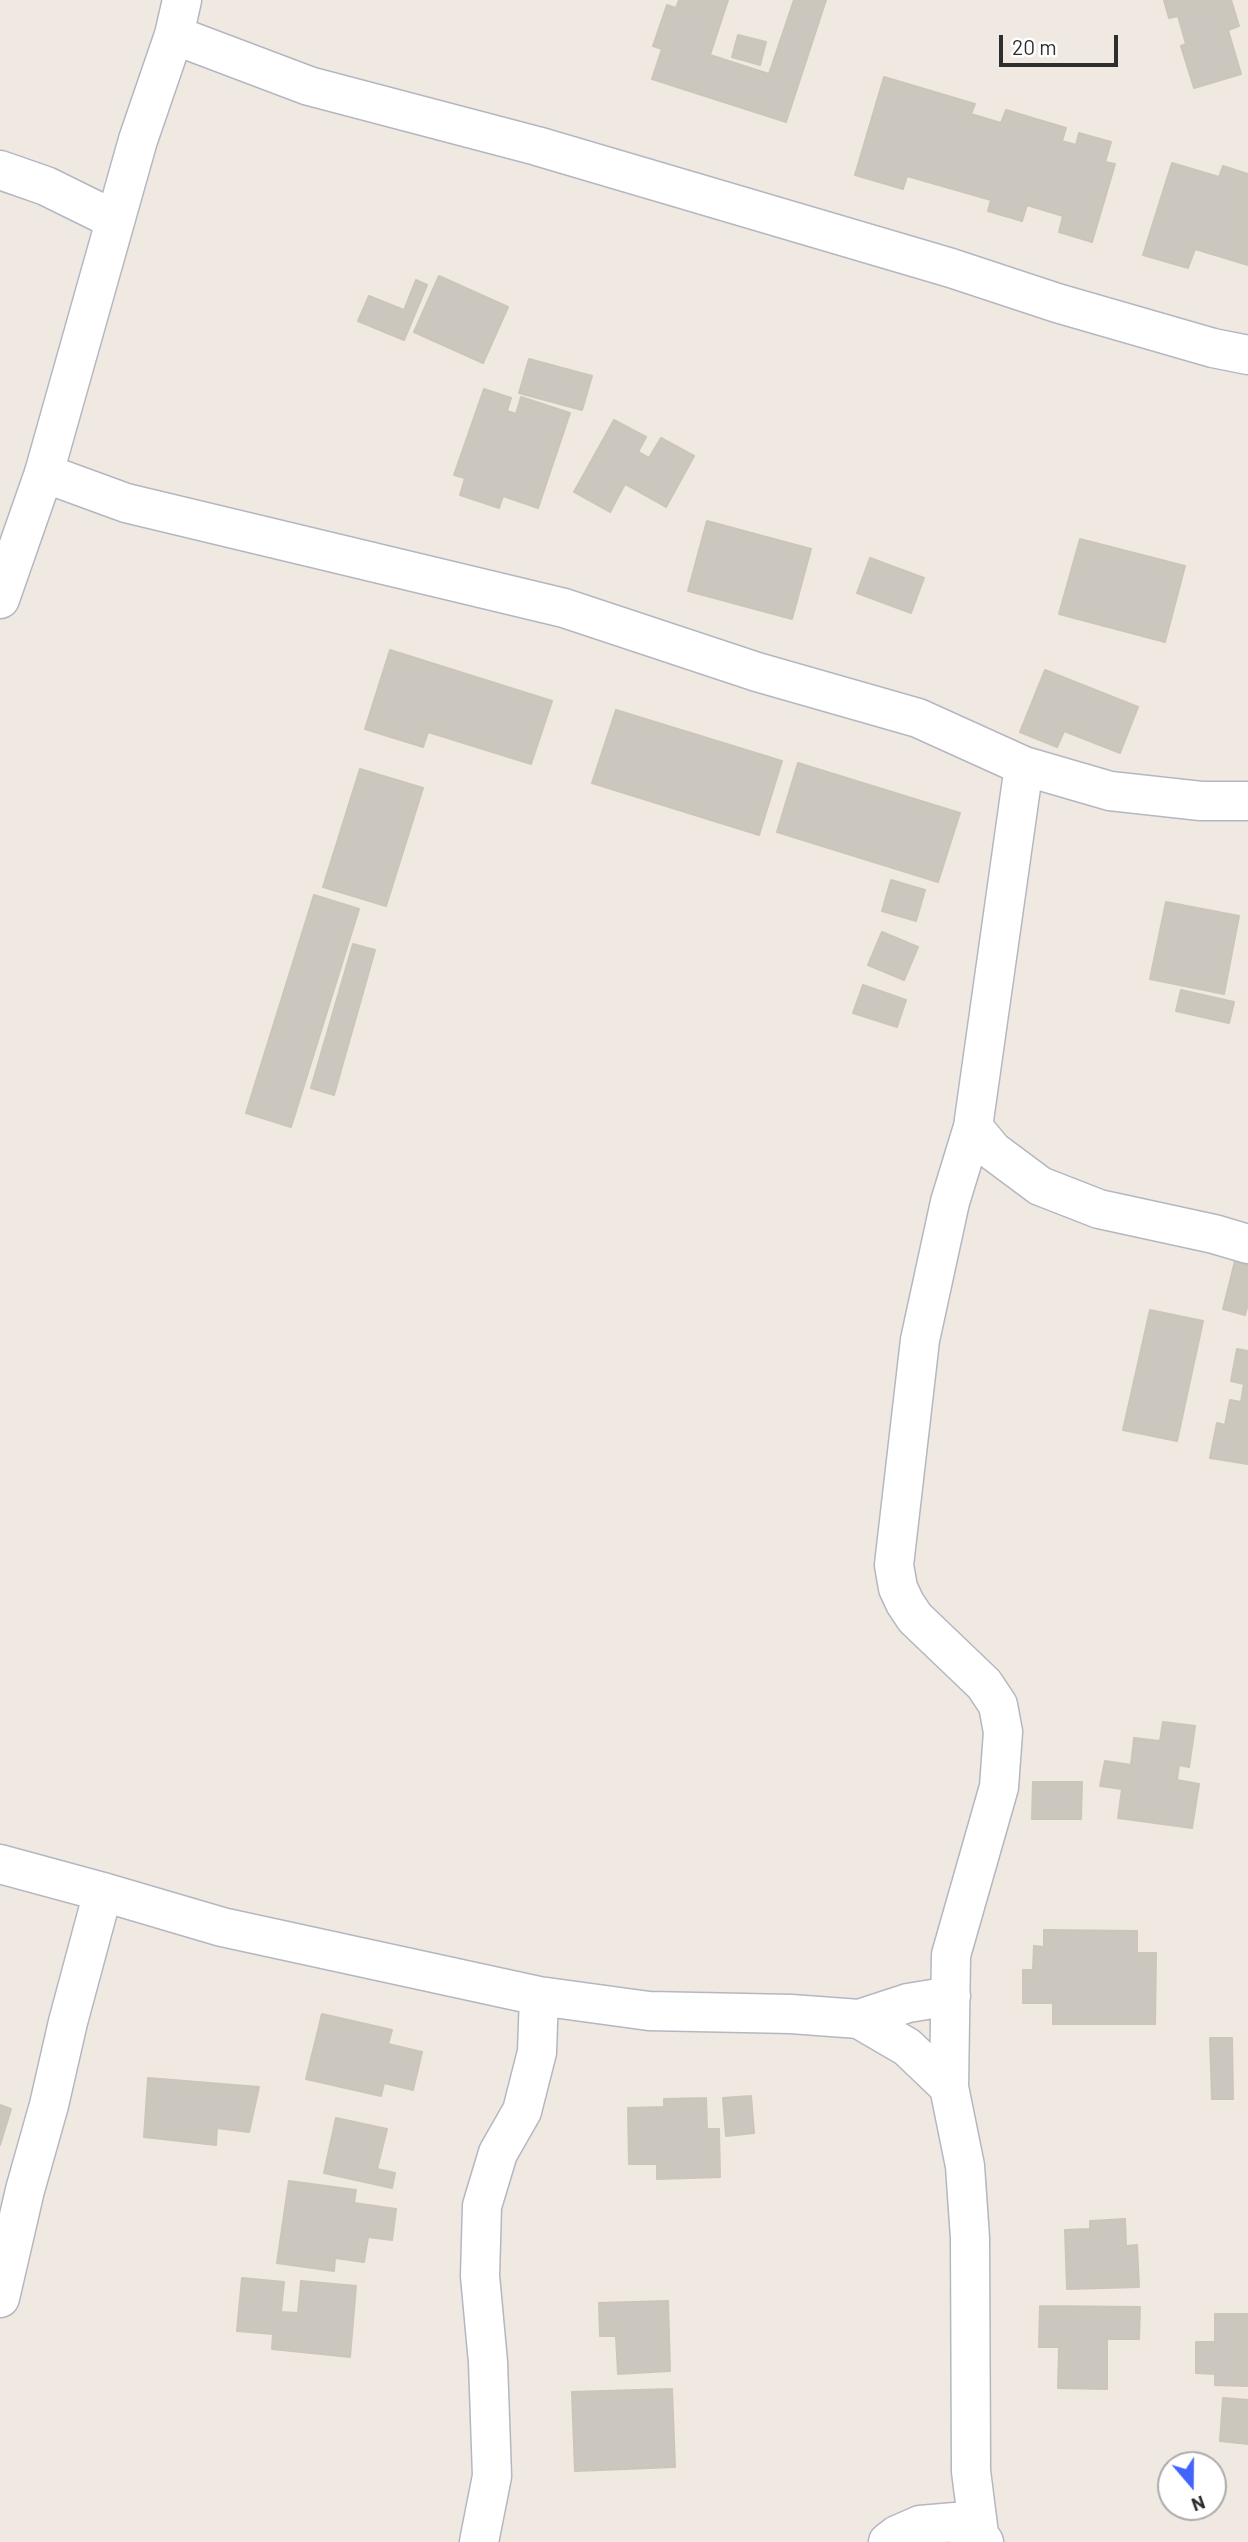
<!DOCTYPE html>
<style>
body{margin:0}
#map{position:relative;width:1248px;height:2542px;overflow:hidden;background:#efe9e1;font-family:Barlow,sans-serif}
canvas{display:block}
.north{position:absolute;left:1157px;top:2451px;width:70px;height:70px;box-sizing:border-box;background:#fff;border:2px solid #ababab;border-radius:50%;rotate:160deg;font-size:19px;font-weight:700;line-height:28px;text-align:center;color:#2e2e2e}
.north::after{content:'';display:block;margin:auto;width:24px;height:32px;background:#4264fb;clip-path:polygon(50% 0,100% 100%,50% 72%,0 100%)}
.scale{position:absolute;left:999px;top:35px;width:119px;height:32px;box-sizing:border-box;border:4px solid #2e2e2e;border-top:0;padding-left:9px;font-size:21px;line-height:24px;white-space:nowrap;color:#2e2e2e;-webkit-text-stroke:5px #fff;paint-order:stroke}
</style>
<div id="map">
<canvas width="1248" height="2542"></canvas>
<div class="north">N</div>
<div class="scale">20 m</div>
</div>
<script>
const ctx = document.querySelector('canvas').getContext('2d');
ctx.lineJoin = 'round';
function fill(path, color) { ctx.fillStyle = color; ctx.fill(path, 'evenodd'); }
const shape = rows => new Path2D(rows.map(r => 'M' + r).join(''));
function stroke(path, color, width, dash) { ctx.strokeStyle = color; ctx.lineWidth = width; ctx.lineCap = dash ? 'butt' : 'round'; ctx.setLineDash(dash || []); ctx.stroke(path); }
const building = shape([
 [679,0,728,0,710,55,769,74,794,0,826,0,786,122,652,79,662,49,653,46,667,5,676,8,679,0],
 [1164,0,1231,0,1239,26,1228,30,1241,74,1194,88,1181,46,1186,44,1178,16,1169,18,1164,0],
 [738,35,766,42,760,65,732,57,738,35],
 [884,77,975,104,971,114,1001,123,1006,110,1066,128,1062,141,1076,145,1079,133,1111,142,1105,162,1115,164,1092,242,1059,232,1063,216,1027,205,1022,221,988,211,991,200,907,176,903,189,855,175,884,77],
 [1172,163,1219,177,1223,166,1248,174,1248,265,1195,249,1188,268,1143,255,1172,163],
 [439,276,508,307,483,363,414,332,439,276],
 [416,280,427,285,404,340,358,321,369,296,404,310,416,280],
 [529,359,592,376,582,410,519,393,529,359],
 [484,389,511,398,507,411,516,414,521,397,570,413,538,508,503,496,499,508,460,495,465,478,454,475,484,389],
 [614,420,646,437,638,452,649,458,661,438,694,456,666,507,625,484,610,512,574,492,614,420],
 [707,521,811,549,792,619,688,591,707,521],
 [1080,539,1185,566,1165,642,1059,614,1080,539],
 [870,558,924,578,911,613,857,593,870,558],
 [390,650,552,701,531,764,428,732,423,747,365,729,390,650],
 [1045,670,1138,707,1120,753,1064,731,1057,747,1020,732,1045,670],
 [616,710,782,761,759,835,592,783,616,710],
 [798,763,960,813,938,882,777,832,798,763],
 [360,769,423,788,386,906,323,887,360,769],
 [891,880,925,890,916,921,882,911,891,880],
 [314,895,359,909,291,1127,246,1113,314,895],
 [1166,902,1239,916,1224,994,1150,979,1166,902],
 [882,932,918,947,904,980,868,965,882,932],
 [353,944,375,950,334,1095,311,1088,353,944],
 [863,985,906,1000,897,1027,853,1013,863,985],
 [1181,990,1234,1002,1229,1023,1176,1011,1181,990],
 [1237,1253,1248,1256,1248,1304,1245,1315,1223,1309,1237,1253],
 [1150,1310,1203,1321,1177,1441,1123,1430,1150,1310],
 [1237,1349,1248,1351,1248,1464,1210,1458,1217,1423,1225,1425,1230,1400,1241,1402,1244,1384,1231,1381,1237,1349],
 [1163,1722,1195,1726,1189,1767,1179,1765,1177,1780,1199,1784,1192,1828,1118,1818,1122,1789,1100,1786,1105,1761,1131,1765,1134,1738,1160,1741,1163,1722],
 [1033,1782,1082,1782,1081,1819,1032,1819,1033,1782],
 [1044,1930,1137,1931,1137,1953,1156,1953,1155,2024,1053,2024,1053,2003,1023,2003,1023,1970,1033,1970,1034,1946,1044,1947,1044,1930],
 [322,2014,392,2030,388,2044,422,2052,413,2090,384,2083,381,2096,306,2079,322,2014],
 [1210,2038,1232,2038,1233,2099,1212,2099,1210,2038],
 [148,2078,259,2087,249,2132,217,2128,216,2145,144,2137,148,2078],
 [751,2096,754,2133,726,2136,723,2098,751,2096],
 [706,2098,707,2129,719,2129,720,2177,657,2179,657,2164,629,2164,628,2108,664,2107,664,2099,706,2098],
 [0,2105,11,2109,0,2145,0,2105],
 [336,2118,387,2129,377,2169,395,2173,392,2188,324,2173,336,2118],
 [289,2181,356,2190,354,2203,396,2209,392,2240,368,2237,364,2262,335,2258,334,2271,277,2263,289,2181],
 [1125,2219,1126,2246,1137,2245,1139,2287,1067,2289,1065,2230,1090,2229,1090,2221,1125,2219],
 [242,2278,284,2282,281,2312,298,2313,301,2281,356,2286,350,2357,272,2349,273,2334,237,2331,242,2278],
 [668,2301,670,2371,618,2374,616,2336,600,2336,599,2303,668,2301],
 [1040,2306,1140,2307,1139,2339,1107,2339,1107,2389,1058,2388,1059,2347,1039,2347,1040,2306],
 [1215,2314,1248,2314,1248,2386,1215,2385,1215,2374,1196,2373,1196,2342,1215,2342,1215,2314],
 [672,2389,675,2467,575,2471,572,2392,672,2389],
 [1223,2398,1248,2400,1248,2444,1220,2441,1223,2398]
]);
fill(building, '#cbc7bf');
stroke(building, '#cbc5ba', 2);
const minor = shape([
 [174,35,309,86,537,146,951,268,1057,303,1213,348,1248,355],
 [0,170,46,186,115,220],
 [44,473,126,503,564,608,757,672,918,718,1024,766,1110,791,1201,801,1248,801],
 [973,1127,993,1151,1040,1186,1099,1209,1214,1234,1248,1244],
 [0,1864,103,1892,222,1927,539,1996,649,2011,791,2014,859,2019,907,2047,949,2087,965,2166,970,2238,971,2471,980,2542],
 [859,2019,908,2003,951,1996],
 [949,2087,951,1955,999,1787,1003,1732,998,1705,984,1684,915,1618,905,1603,898,1588,894,1565,920,1340,950,1202,973,1127,1024,766],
 [0,2298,25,2190,49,2105,68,2022,103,1892],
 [479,2542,492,2476,488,2362,480,2276,482,2206,498,2153,522,2111,537,2052,539,1996],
 [888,2542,897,2535,920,2525,955,2522,984,2542]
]);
const secondary = shape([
 [0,599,44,473,138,140,174,35,182,0]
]);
stroke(minor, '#b4b7c1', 41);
stroke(secondary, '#b4b7c1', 41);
stroke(minor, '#fff', 38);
stroke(secondary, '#fff', 38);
</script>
